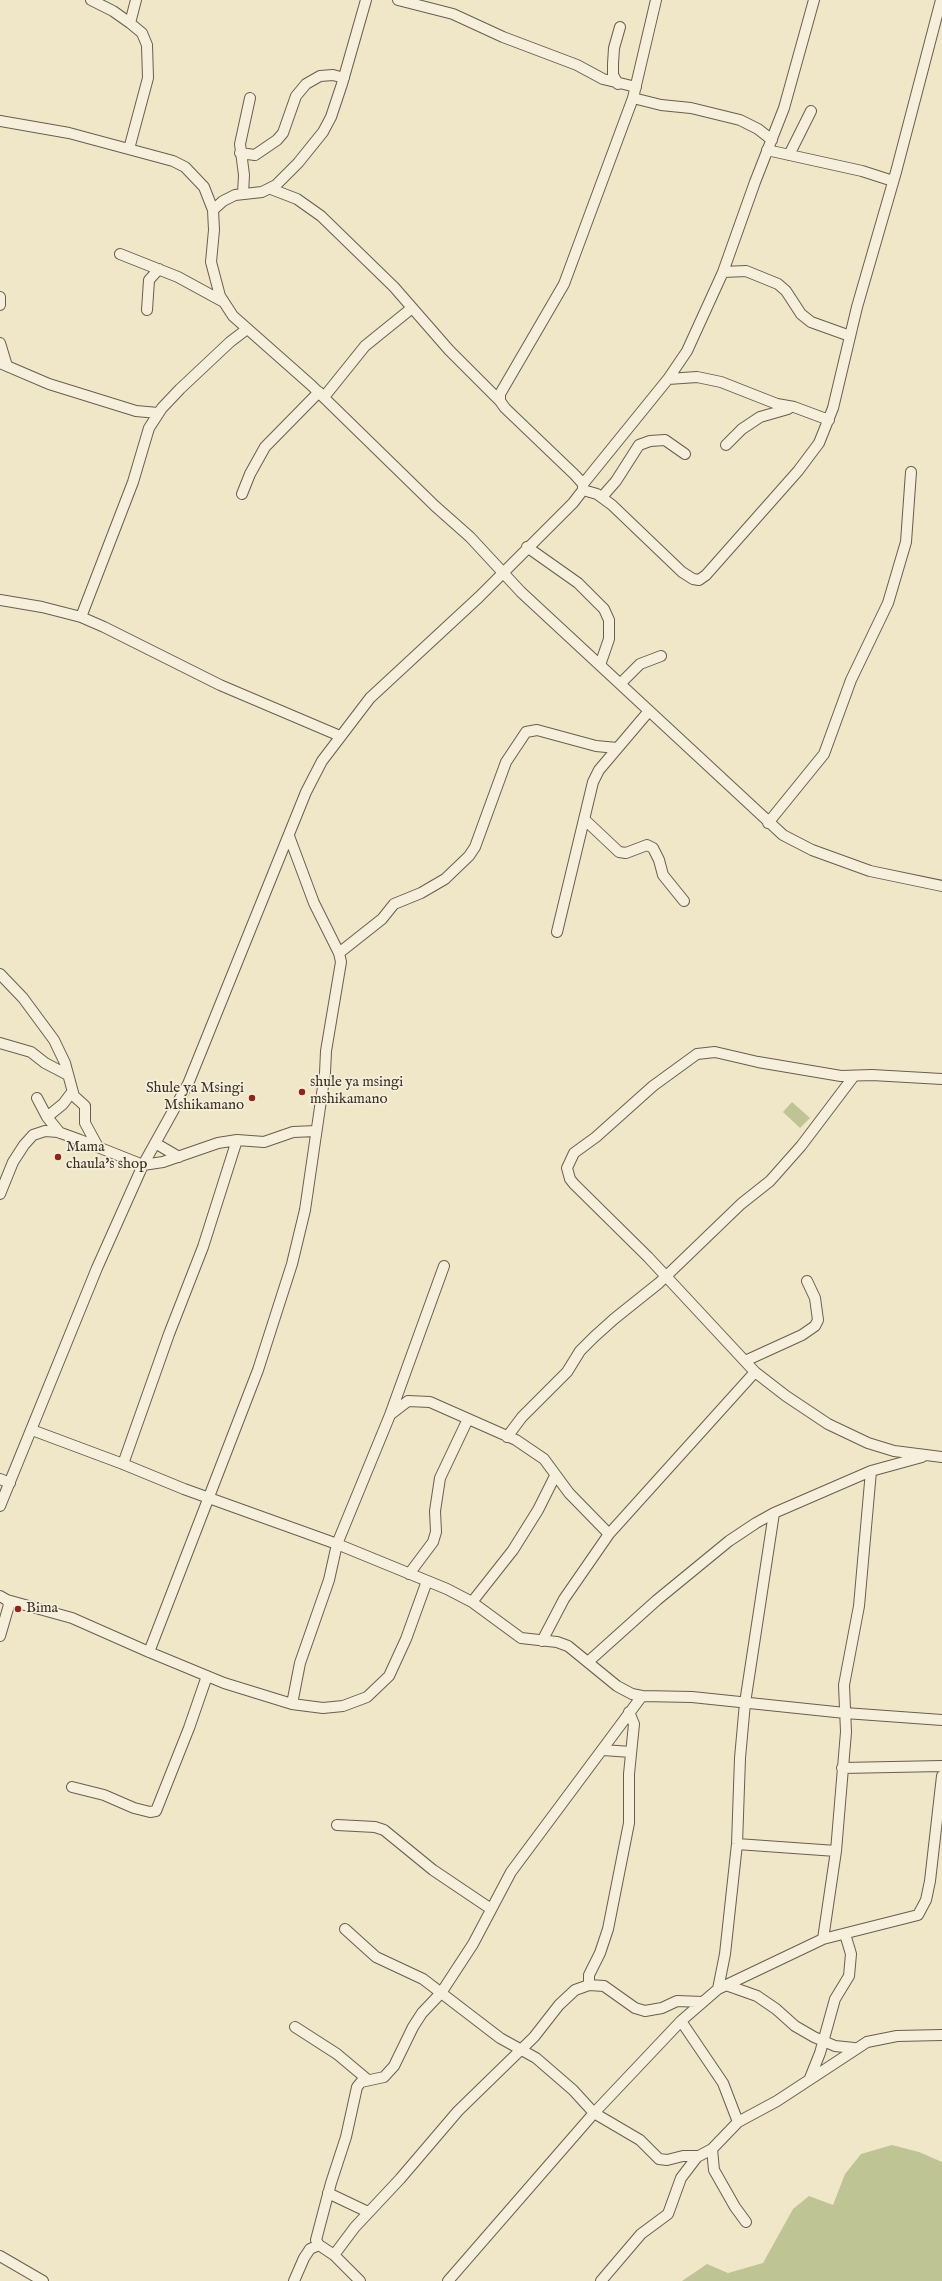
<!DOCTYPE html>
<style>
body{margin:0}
canvas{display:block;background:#f0e7c9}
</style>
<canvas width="942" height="2281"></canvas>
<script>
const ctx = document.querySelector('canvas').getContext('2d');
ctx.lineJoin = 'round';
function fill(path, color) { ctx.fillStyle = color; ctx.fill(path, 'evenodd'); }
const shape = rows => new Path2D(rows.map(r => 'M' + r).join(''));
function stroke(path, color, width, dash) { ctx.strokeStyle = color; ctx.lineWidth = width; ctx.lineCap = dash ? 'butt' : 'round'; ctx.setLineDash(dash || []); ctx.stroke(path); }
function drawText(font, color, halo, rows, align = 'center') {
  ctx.font = font + ' "IM FELL English",serif'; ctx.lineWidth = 3.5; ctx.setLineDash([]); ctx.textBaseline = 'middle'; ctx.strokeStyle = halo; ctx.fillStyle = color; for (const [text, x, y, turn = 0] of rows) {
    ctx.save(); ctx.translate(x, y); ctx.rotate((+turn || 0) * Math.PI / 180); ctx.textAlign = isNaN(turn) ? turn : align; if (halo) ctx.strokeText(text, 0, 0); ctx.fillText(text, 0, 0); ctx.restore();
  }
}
fill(shape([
 [792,1102,810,1118,800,1128,783,1112],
 [892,2145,919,2152,942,2162,942,2281,682,2281,707,2264,728,2273,763,2263,793,2209,809,2196,833,2205,845,2174,861,2154]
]), '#bec493');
const street = shape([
 [91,0,113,11,130,23,142,33,147,45,148,78,129,149],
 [398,0,453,14,503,37,577,65,603,79,636,87],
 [130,23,136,0],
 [618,84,613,75,613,64,614,48,620,27],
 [633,98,661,105,691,108,740,120,758,129,772,140],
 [0,121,69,133,173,161,185,167,204,187,213,210,214,230,211,262,220,296,233,316,311,385,435,506,470,537,521,592,783,835,812,850,870,871,942,886],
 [767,150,862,171,893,181],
 [240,153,255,155,277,140,283,133,296,96,306,84,320,76,333,75,344,78],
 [789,155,811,111],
 [271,189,297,199,321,216,394,287,449,350,500,401],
 [243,194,244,175,240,144,250,98],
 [213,210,223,201,235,195,262,192,276,185,298,163,323,132,331,117,342,84,366,0],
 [120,254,178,277,222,301],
 [723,272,746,271,778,284,786,291,801,314,811,322,850,336],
 [0,297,0,305],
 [147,310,149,280,159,269],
 [0,343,7,366],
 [0,363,49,384,136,411,158,413],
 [668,379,697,377,721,382,777,404,794,407,829,420],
 [324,397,365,346,412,308],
 [726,445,742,429,760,417,788,409],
 [583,484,668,379,687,351,723,272,755,182,784,108,814,0],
 [583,490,597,494,612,505,682,572,693,579,699,580,706,575,798,471,819,443,833,408,857,307,896,172,941,0],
 [242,494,250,474,265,447,319,392],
 [602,497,616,481,639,445,650,441,665,440,685,454],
 [527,547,578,583,604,609,609,620,609,639,600,665],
 [0,600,42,607,81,617,104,627,220,685,340,736],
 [81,617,133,482,149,428,162,408,180,389,230,342,247,329],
 [620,684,640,664,661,656],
 [584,819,619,852,626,853,647,845,653,848,659,860,663,875,684,901],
 [768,823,824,754,851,680,888,603,906,542,911,472],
 [557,932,593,782,599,770,649,711],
 [339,953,382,919,394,904,421,893,445,879,469,856,475,847,506,762,526,732,537,730,596,746,617,748],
 [0,974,23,998,54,1040,65,1063,74,1096,85,1106,85,1123,98,1147],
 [0,1043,31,1052,45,1063,68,1075],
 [942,1079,872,1075,841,1076,758,1062,715,1052,697,1054,653,1086,596,1137,574,1153,567,1168,570,1179,574,1184,648,1257,755,1372,786,1396,828,1424,868,1443,894,1451,942,1457],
 [37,1098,47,1117,60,1133],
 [47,1117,63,1104,72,1092],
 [155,1143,179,1157],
 [0,1194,13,1162,24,1145,33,1135,45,1131,58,1132,80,1140,143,1165,163,1162,218,1143,237,1140,264,1142,293,1132,316,1131],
 [745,1361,802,1335,815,1326,818,1320,815,1298,807,1281],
 [391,1414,408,1401,430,1402,516,1440,544,1459,569,1493,609,1534],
 [32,1430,123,1464,184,1489,337,1544,447,1589,472,1602,521,1638,557,1642,568,1646,617,1686,632,1694,642,1696,692,1697,845,1713,942,1720],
 [507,1437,522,1417,567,1372,580,1351,594,1337,614,1319,659,1283,741,1204,770,1181,801,1146,854,1076],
 [123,1464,169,1334,203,1247,237,1140],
 [0,1479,10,1483],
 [0,1506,97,1268,143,1165,188,1084,306,792,322,761,370,698,479,597,573,503,583,490,583,484,575,475,505,408,500,401,500,394,564,284,633,98,656,0],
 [409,1574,433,1542,436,1532,435,1511,440,1478,468,1419],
 [0,1596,7,1600,9,1605,0,1636],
 [7,1600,72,1618,149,1652,224,1683,292,1704,323,1708,343,1706,367,1697,389,1676,406,1639,427,1581],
 [472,1602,513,1550,538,1510,555,1476],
 [542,1641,564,1599,609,1534,755,1372],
 [149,1652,258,1370,292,1264,305,1210,325,1073,326,1051,341,962,339,953,314,903,289,836],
 [589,1661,657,1600,729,1541,756,1523,774,1513,871,1471,922,1457],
 [292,1704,300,1663,329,1580,337,1544,390,1415,444,1266],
 [603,1750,631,1752],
 [842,1768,942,1766],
 [72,1787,104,1795,134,1808,150,1812,156,1811,189,1728,207,1676],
 [337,1825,375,1827,384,1830,433,1870,491,1909],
 [737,1844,836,1851],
 [345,1929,376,1957,423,1979,500,2038,536,2058,573,2090,594,2113,640,2140,659,2159,667,2160,683,2156,699,2156],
 [823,1939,836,1851,846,1732,844,1685,859,1606,871,1471],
 [589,1985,589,1975,600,1953,608,1929,629,1823,629,1774,634,1724,629,1712],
 [726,1985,757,1996,776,2009,795,2026,814,2037,835,2046,854,2048],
 [718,1989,725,1954,737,1844,740,1758,745,1703,774,1513],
 [681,2021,723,2083,738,2122],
 [295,2027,337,2054,368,2080],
 [810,2078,820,2053,835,1999,849,1976,851,1954,845,1934],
 [712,2149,714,2170,735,2207,746,2222],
 [328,2193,368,2212],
 [334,2255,355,2227,400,2179,458,2111,534,2037,559,2005,575,1990,589,1985,604,1986,635,2008,645,2011,662,2008,677,2001,703,2002],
 [0,2256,43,2281],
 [294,2281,304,2258,310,2249,319,2245],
 [360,2281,334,2255,319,2245,316,2240,331,2183,346,2137,357,2087,361,2082,384,2077,394,2066,413,2027,422,2013,441,1993,473,1944,511,1872,642,1696],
 [448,2281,594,2113,681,2021,718,1989,823,1939,918,1915,926,1900,930,1881,942,1776],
 [601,2281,641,2234,668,2214,681,2178,697,2157,712,2149,738,2122,777,2101,867,2042,897,2036,942,2035]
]);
stroke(street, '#6a5e4e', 12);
stroke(street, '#f5efdc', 10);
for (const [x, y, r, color] of [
 [302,1092,4,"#8f2418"],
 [252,1098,4,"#8f2418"],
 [58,1157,4,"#8f2418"],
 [18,1609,4,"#8f2418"]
]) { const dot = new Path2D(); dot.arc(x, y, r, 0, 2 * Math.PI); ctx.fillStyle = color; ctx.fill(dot); stroke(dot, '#f5efdc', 1.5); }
drawText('15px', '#3d3025', '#f5efdc', [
 ["shule ya msingi",310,1083],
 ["mshikamano",310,1100],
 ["Shule ya Msingi",244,1089,"right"],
 ["Mshikamano",244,1106,"right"],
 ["Mama",66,1148],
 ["chaula's shop",66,1165],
 ["Bima",26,1609]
], 'left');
</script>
